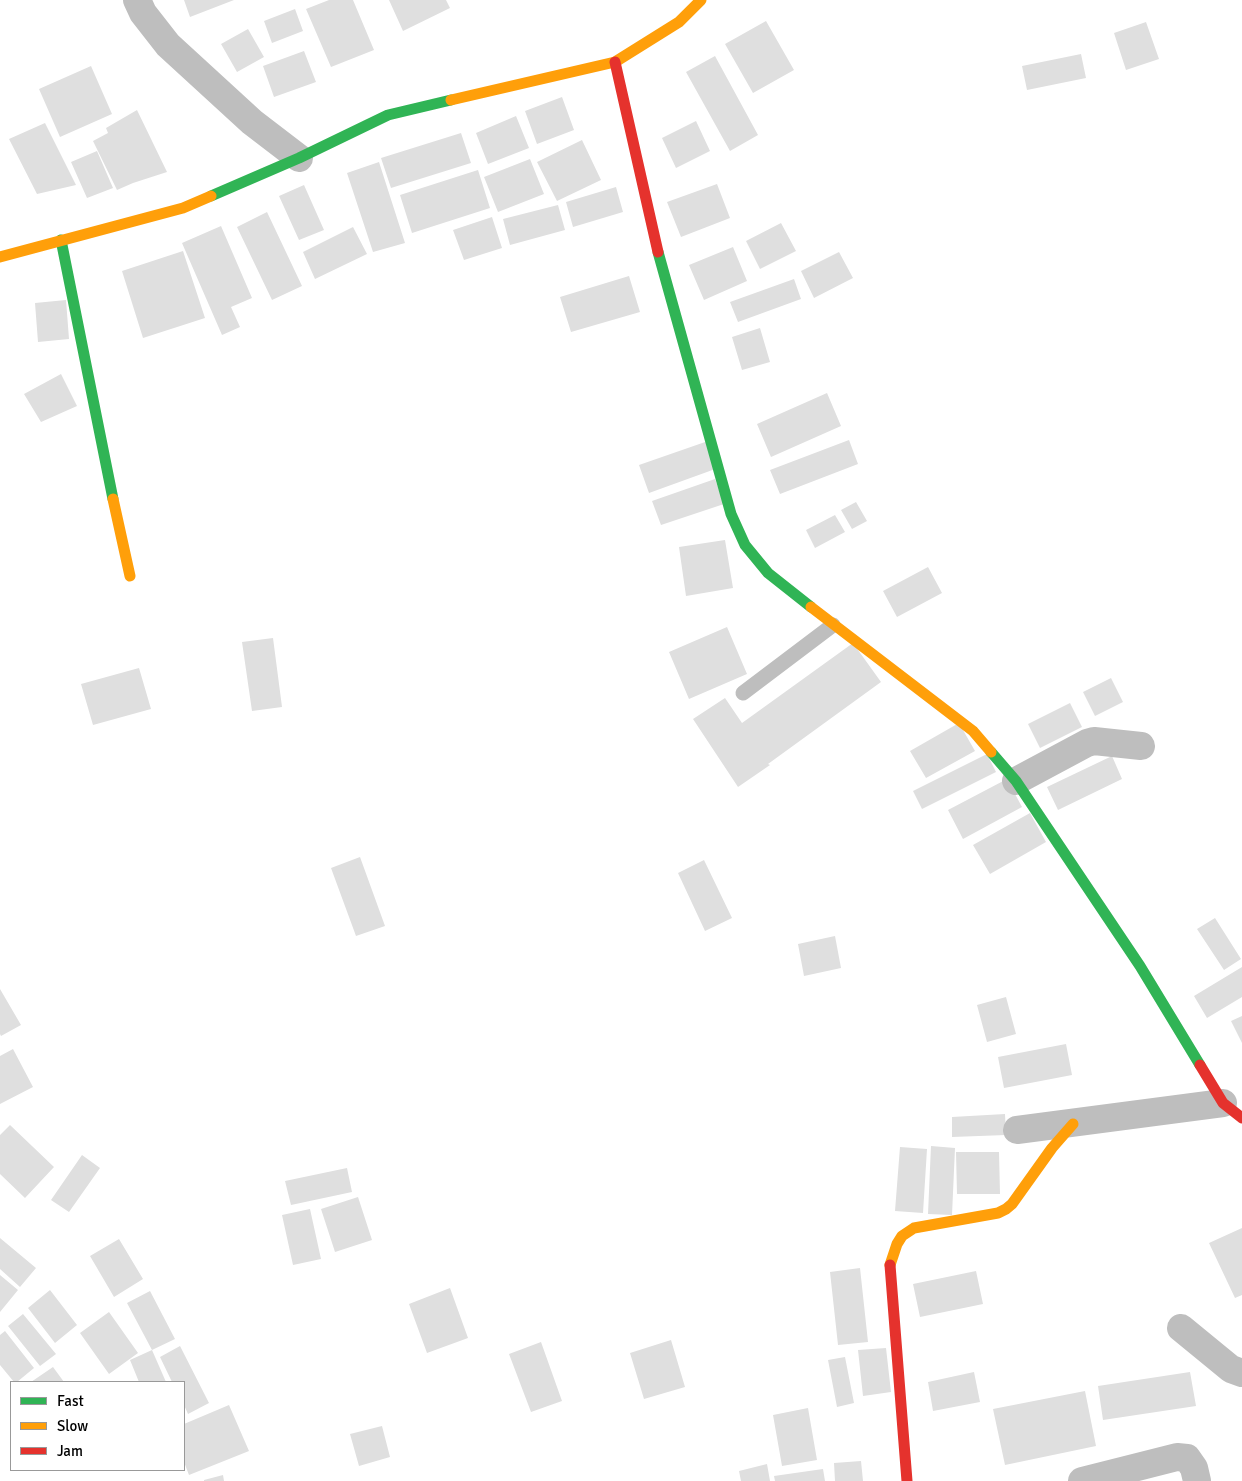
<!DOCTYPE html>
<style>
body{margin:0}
#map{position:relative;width:1242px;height:1481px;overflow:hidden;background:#fff;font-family:Signika,sans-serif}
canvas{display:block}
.legend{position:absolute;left:10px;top:1381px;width:175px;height:90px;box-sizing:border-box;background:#fff;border:1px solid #999;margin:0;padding:6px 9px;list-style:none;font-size:15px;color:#000}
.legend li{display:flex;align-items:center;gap:10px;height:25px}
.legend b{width:25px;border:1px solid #999}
</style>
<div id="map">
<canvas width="1242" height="1481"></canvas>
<ul class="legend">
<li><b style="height:6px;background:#30b455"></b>Fast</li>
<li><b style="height:6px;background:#ff9f0a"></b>Slow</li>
<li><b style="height:6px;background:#e5322d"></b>Jam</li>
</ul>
</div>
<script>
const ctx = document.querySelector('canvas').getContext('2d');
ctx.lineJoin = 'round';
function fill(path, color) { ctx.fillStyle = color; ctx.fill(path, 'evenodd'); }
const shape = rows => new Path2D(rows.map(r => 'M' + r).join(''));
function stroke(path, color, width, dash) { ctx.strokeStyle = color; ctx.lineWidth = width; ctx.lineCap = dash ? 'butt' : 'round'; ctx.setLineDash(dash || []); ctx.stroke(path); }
fill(shape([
 [184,0,234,0,190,17],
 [329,0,353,0,374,50,331,67,306,9],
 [389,0,446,0,450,8,403,31],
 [295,9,303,31,272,43,264,21],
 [766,21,794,70,753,93,725,44],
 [1146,22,1159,59,1126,70,1114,33],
 [248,29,264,57,237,72,221,44],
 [304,51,316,82,274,97,263,66],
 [1081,54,1086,78,1027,90,1022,66],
 [715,56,758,135,730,151,686,72],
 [91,66,112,114,60,137,39,89],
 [562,97,574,130,537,144,525,111],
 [137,110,167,172,133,183,117,190,93,141,108,133,106,128],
 [516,116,529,148,488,164,476,133],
 [696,121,710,151,676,168,662,138],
 [45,123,76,185,37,194,9,139],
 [461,133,471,163,391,188,381,158],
 [582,140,601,180,557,201,537,162],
 [97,151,113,188,87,198,71,162],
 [530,159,544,194,498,212,484,177],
 [379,162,405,243,373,252,347,173],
 [478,170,490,208,412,233,400,195],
 [717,184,730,218,681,237,667,202],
 [304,185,324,230,299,240,279,196],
 [616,187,623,212,573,227,566,202],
 [558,205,565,230,510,245,503,219],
 [267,212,302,286,272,300,237,227],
 [492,217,502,248,464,260,453,230],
 [781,223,796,251,760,269,746,241],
 [221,226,252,298,231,307,240,327,222,335,182,243],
 [353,227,367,254,315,279,303,252],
 [733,247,747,281,704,300,689,265],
 [183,251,205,318,143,338,122,271],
 [839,252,853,278,814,298,801,271],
 [629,276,640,312,571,332,560,297],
 [794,279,801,299,738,322,730,302],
 [66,300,69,339,38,342,35,303],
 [760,328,770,362,742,370,732,337],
 [61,374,77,406,41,422,24,394],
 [827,393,841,426,771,457,757,424],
 [849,440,858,464,780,494,770,470],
 [708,441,718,468,649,493,639,465],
 [715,479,724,504,661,525,652,501],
 [856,502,867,521,852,529,841,510],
 [835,515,845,532,815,548,806,530],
 [725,540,733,588,686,596,679,547],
 [928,567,942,593,897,617,883,591],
 [727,627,747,674,689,699,669,652],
 [273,638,282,707,252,711,242,642],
 [853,643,881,682,768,764,770,765,738,787,693,719,725,698,742,723],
 [139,668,151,709,93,725,81,684],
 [1111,678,1123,702,1095,716,1083,692],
 [1070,703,1082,727,1040,748,1028,724],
 [959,723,975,751,926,778,910,751],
 [987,754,996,772,922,809,913,791],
 [1112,756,1122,779,1058,810,1047,787],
 [1007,779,1022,807,963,839,948,810],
 [1030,813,1046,842,990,874,973,845],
 [360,857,385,926,356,936,331,868],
 [704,860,732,918,705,931,678,873],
 [1215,918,1241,959,1224,970,1197,929],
 [835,936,841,968,804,976,798,944],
 [1242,967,1242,997,1207,1018,1194,996],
 [0,989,21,1025,1,1036,0,1034],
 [1006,997,1016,1034,987,1042,977,1005],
 [1242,1016,1242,1043,1231,1021],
 [1066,1044,1072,1075,1004,1088,998,1057],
 [13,1049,33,1087,0,1104,0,1056],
 [1005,1114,1006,1135,952,1137,952,1117],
 [10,1125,54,1167,25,1198,0,1174,0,1135],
 [931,1146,955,1148,952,1215,928,1214],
 [900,1147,927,1149,923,1213,895,1211],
 [956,1152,999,1152,1000,1194,957,1194],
 [82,1155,100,1168,69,1212,51,1200],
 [347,1168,352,1192,291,1205,285,1181],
 [358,1197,372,1240,335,1252,321,1209],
 [310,1209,321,1259,293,1265,282,1215],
 [1242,1228,1242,1295,1235,1298,1209,1243],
 [0,1238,36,1268,20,1287,0,1269],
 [119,1239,143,1279,114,1297,90,1256],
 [860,1268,868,1342,838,1345,830,1272],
 [976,1271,983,1304,920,1317,913,1284],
 [0,1275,18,1290,0,1312],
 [450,1288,468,1338,427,1353,409,1304],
 [50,1290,77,1325,55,1343,28,1308],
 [150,1291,175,1339,152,1350,127,1303],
 [109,1312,138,1353,109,1374,80,1333],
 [23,1314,56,1354,40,1366,8,1326],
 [5,1331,34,1368,17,1382,14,1382,0,1365,0,1335],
 [671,1340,685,1387,644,1399,630,1353],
 [541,1342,562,1401,531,1412,509,1354],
 [180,1346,209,1403,188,1414,184,1405,184,1382,172,1382,160,1357],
 [886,1348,891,1392,863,1396,858,1350],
 [152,1350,166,1382,139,1382,130,1360],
 [845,1357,854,1403,837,1407,828,1360],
 [53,1367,64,1382,31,1382],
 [974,1372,980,1402,933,1411,928,1382],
 [1190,1372,1196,1406,1103,1420,1098,1386],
 [1085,1391,1096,1446,1005,1465,993,1409],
 [229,1405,249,1451,189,1475,184,1462,184,1424],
 [808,1408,817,1460,782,1466,773,1415],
 [382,1426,390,1457,359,1466,350,1434],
 [861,1461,863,1481,835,1481,834,1463],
 [767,1464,770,1481,741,1481,739,1471],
 [823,1469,825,1481,775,1481,774,1476],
 [223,1475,224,1481,204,1481,204,1480]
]), '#dfdfdf');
stroke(shape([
 [743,693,833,625]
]), '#bebebe', 15);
stroke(shape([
 [137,0,143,13,168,45,252,122,299,158],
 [1016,781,1087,743,1094,741,1141,746],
 [1017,1130,1223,1103],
 [1181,1328,1231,1369,1242,1373],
 [1082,1481,1177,1457,1187,1458,1194,1468,1197,1481]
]), '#bebebe', 28);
stroke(shape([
 [211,196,299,158,388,115,451,100],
 [61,240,113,499],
 [658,252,731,514,745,545,768,573,811,607],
 [991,752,1016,781,1140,966,1200,1065]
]), '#30b455', 11);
stroke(shape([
 [451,100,615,62,679,22,701,0],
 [0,257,183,208,211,196],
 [113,499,130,576],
 [811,607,973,731,991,752],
 [890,1265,897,1244,902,1236,914,1228,998,1213,1006,1209,1012,1204,1052,1148,1073,1124]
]), '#ff9f0a', 11);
stroke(shape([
 [615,62,658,252],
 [1200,1065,1223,1103,1242,1118],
 [890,1265,907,1481]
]), '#e5322d', 11);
</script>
